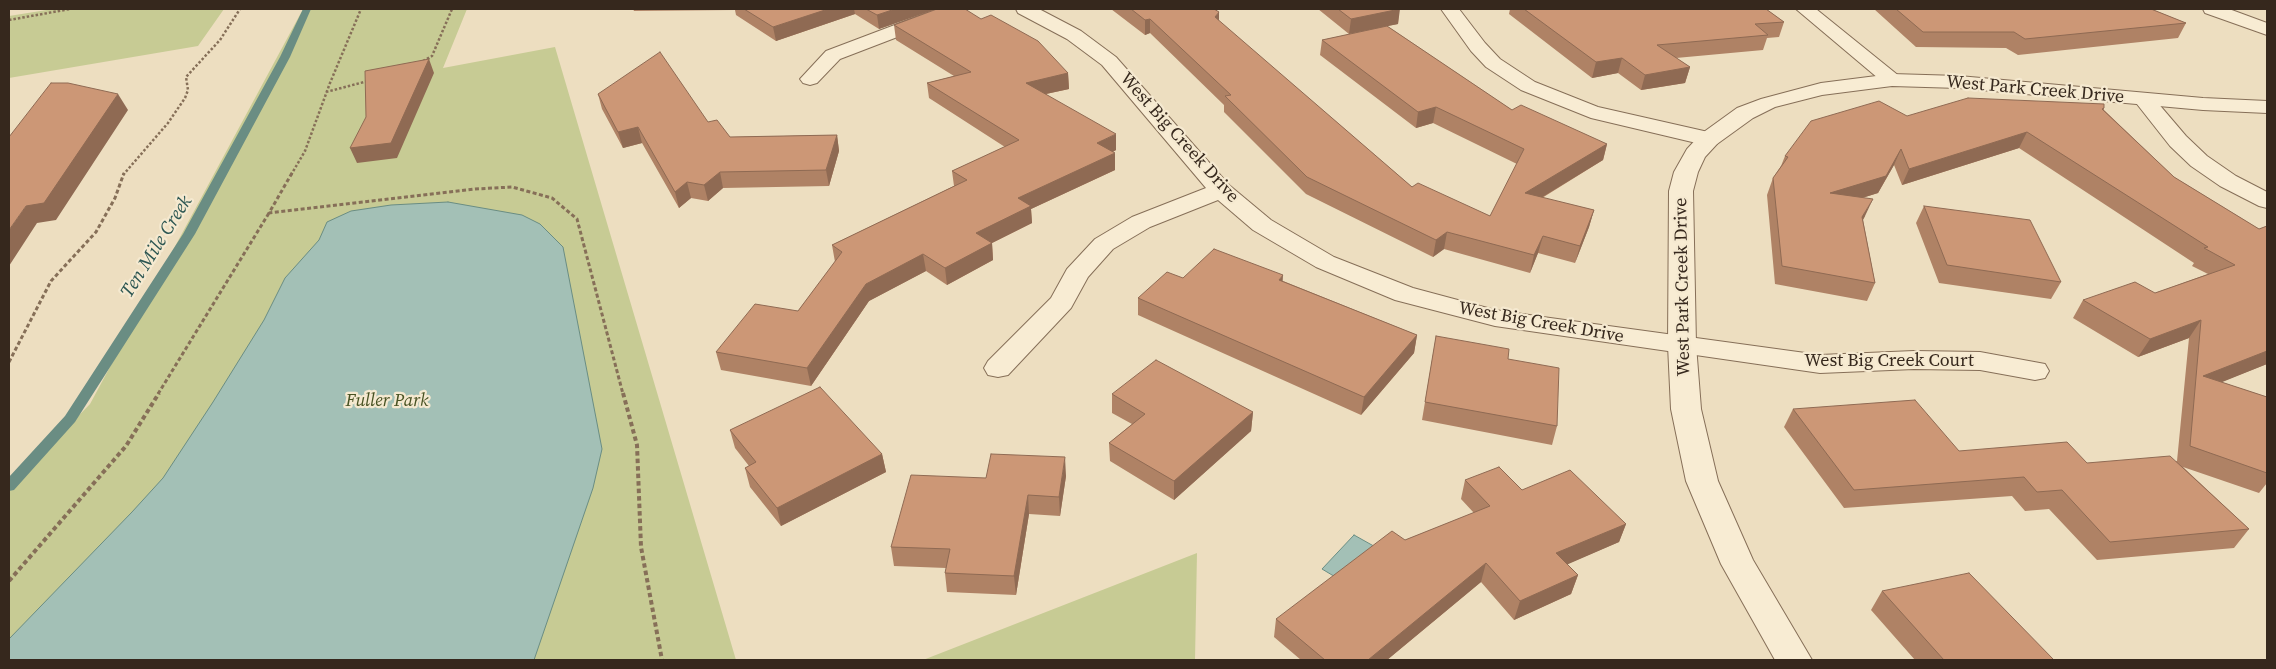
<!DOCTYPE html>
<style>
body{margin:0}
#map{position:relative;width:2276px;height:669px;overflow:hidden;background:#eddec0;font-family:"Source Serif 4",serif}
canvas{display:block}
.frame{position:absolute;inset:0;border:10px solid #36281d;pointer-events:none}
</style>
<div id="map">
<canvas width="2276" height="669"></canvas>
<div class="frame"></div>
</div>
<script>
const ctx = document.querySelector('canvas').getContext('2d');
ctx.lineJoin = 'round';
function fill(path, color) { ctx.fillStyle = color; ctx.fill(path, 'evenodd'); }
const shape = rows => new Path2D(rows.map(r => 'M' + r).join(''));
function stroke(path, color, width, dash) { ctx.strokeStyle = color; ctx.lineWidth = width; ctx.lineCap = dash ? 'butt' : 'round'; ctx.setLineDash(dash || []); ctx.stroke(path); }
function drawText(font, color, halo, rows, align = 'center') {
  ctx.font = font + ' "Source Serif 4",serif'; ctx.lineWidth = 4.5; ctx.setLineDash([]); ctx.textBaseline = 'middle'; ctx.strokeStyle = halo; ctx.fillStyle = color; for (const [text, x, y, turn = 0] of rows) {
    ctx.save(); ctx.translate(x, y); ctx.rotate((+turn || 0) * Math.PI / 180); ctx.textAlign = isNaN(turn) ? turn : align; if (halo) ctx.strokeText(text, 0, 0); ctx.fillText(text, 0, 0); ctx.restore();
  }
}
fill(shape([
 [53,9,224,9,198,46,9,78,9,16],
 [303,9,467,9,443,68,555,47,736,660,9,660,9,487,90,404],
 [1197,553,1195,660,923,660]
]), '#c7cb94');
const water = shape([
 [448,202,522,215,540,224,563,247,602,449,593,488,534,660,9,660,9,639,132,512,163,478,213,402,264,320,285,278,319,240,327,222,351,211,391,205,448,202],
 [1354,535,1379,549,1347,584,1322,569,1354,535]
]);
fill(water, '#a3c0b6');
stroke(water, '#6a8d83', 1);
fill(shape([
 [303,9,311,9,290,57,195,234,75,422,14,490,9,491,9,477,65,416,183,234,280,57,303,9]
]), '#6a8d83');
const minor = shape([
 [937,9,962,9,960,13,840,59,817,83,810,85,803,83,800,79,826,51,937,9],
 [1016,9,1039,9,1081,31,1116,57,1229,185,1271,220,1334,257,1413,288,1495,310,1543,317,1820,355,1914,351,1980,352,2045,364,2049,371,2045,378,2035,380,1980,370,1914,369,1820,373,1495,326,1395,300,1316,267,1253,230,1218,200,1150,227,1113,249,1088,277,1071,308,1008,375,998,377,988,375,984,368,988,361,1051,298,1067,269,1095,239,1132,217,1206,188,1102,65,1067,39,1018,13,1016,9],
 [1441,9,1459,9,1485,43,1500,59,1535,82,1598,107,1717,134,1720,139,1717,144,1709,146,1591,118,1521,90,1486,67,1471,51,1441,9],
 [1796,9,1816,9,1899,76,1902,80,1899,84,1892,86,1885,84,1796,9],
 [2203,9,2229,9,2267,23,2267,35,2205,13,2203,9],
 [2144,93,2151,95,2186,136,2207,156,2236,176,2267,192,2267,208,2259,206,2220,186,2191,166,2170,146,2133,99,2137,95,2144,93]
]);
const tertiary = shape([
 [1892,74,1959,76,2203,98,2267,101,2267,113,2203,110,1959,88,1892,86,1822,95,1775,107,1753,118,1717,144,1705,157,1698,172,1693,191,1696,345,1701,409,1718,481,1753,560,1812,660,1775,660,1721,564,1686,481,1671,409,1668,345,1669,191,1674,172,1687,149,1701,134,1737,108,1761,99,1821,83,1892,74]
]);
stroke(minor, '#866f58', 2);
stroke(tertiary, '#866f58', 2);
stroke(shape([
 [9,20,70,9],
 [423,61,432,56,452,9],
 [326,92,368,81],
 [123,175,168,123,185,98,188,90,186,77,220,40,240,9],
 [291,175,305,151,330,83,361,9]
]), '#866f58', 2.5, [2.5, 2]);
stroke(shape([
 [292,173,269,213,475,189,512,187,552,198,577,219,623,394],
 [9,362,51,281,96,232,115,198,124,173],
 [158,394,269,213]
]), '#866f58', 3, [4, 2.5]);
stroke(shape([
 [623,393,637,445,641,547,662,660],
 [9,581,126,446,159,393]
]), '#866f58', 4, [4.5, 3]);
fill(minor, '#f8ecd3');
fill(tertiary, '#f8ecd3');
fill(shape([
 [633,9,936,9,879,29,855,14,776,41,736,15,735,10,634,11],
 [1111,9,1214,9,1219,21,1412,187,1490,216,1517,164,1433,123,1416,128,1320,55,1322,40,1383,27,1349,34,1318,9,1399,9,1398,24,1387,26,1512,110,1607,144,1603,160,1542,198,1594,210,1589,227,1575,263,1538,253,1530,273,1444,249,1433,257,1306,194,1224,112,1224,105,1150,33,1145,35],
 [1510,9,1766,9,1784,22,1779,37,1767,38,1763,50,1676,58,1690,67,1685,83,1641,90,1618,73,1592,78,1509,14],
 [1874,9,2151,9,2186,23,2178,38,2018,55,2006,48,1916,47],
 [894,25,1068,73,1069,89,1046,94,1116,150,1113,152,1115,170,1031,209,1032,223,992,243,993,260,947,285,926,271,869,301,811,386,721,370,716,352,798,311,835,262,832,245,954,186,952,171,1005,147,929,98,927,83,954,76,896,40],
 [598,94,708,122,730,137,837,135,839,151,829,186,723,188,708,201,691,198,679,208,642,143,623,148,602,109],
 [2104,108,2104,110,2174,177,2259,229,2267,226,2267,364,2221,382,2267,397,2267,483,2259,493,2183,467,2249,529,2234,548,2097,560,2049,509,2025,511,2012,496,1844,508,1784,427,1793,409,1959,451,2087,463,2177,461,2189,338,2138,357,2073,318,2083,300,2155,293,2208,274,2192,266,2194,263,2019,148,1902,185,1894,165,1878,193,1862,198,1865,216,1863,220,1875,283,1867,301,1775,284,1767,195,1773,178,1781,166,1785,156,1907,116],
 [1924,206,2061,282,2051,299,1939,283,1916,223],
 [1183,278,1283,281,1417,335,1414,353,1361,415,1138,315,1138,298],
 [1436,336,1508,359,1557,426,1552,445,1422,420],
 [1112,394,1253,412,1251,431,1174,500,1110,461,1109,443,1132,424,1112,413],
 [730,430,882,454,886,472,781,526,750,487,745,468,749,466,735,448],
 [1066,476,1060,516,1029,514,1016,595,947,592,945,573,946,568,894,566,891,547],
 [1465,480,1522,490,1626,524,1619,542,1567,564,1578,575,1571,594,1514,620,1481,582,1387,660,1301,660,1274,637,1276,619,1405,540,1474,513,1461,499],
 [1882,591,2054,660,1915,660,1871,610]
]), '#af8265');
fill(shape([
 [828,9,854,9,855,14,776,41,773,27],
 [895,9,936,9,879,29,877,15],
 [1400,9,1398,24,1349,34,1351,19],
 [1219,12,1219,27,1215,17],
 [1150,19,1150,33,1145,35,1145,20],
 [1622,58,1618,73,1592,78,1596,62],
 [429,59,434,73,397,158,357,163,350,148],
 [1690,67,1685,83,1641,90,1645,75],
 [1068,73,1069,89,1027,98,1026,83],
 [118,94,128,110,56,220,37,223,9,266,9,230,26,206],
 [1436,107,1433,123,1416,128,1418,112],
 [638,127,642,143,623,148,618,132],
 [2027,132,2019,148,1902,185,1909,169],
 [1116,134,1116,150,1098,159,1097,143],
 [837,135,839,151,829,186,826,170],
 [1607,144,1603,160,1521,210,1525,193],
 [1901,149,1894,165,1878,193,1823,210,1830,193],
 [1115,153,1115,170,1031,209,1032,223,992,243,993,260,947,285,945,268,976,233,1018,198],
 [720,172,723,188,708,201,704,185],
 [687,182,691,198,679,208,675,192],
 [1873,199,1865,216,1855,234,1862,217],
 [1594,210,1589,227,1575,263,1580,246],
 [1447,232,1444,249,1433,257,1436,240],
 [1543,236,1538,253,1530,273,1534,255],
 [923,254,926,271,869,301,811,386,807,368,866,284],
 [1283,275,1282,293,1279,280],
 [2201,320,2189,338,2138,357,2150,339],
 [1417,335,1414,353,1361,415,1364,397],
 [2267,351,2267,364,2195,393,2203,376],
 [1253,412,1251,431,1174,500,1174,481],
 [882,454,886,472,781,526,777,508],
 [1065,457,1066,476,1060,516,1059,497],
 [1028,495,1029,514,1016,595,1014,576],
 [1626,524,1619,542,1550,572,1556,553],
 [1486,563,1481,582,1387,660,1368,660],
 [1578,575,1571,594,1514,620,1520,601]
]), '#8f6a53');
const building = shape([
 [744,9,828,9,773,27,744,9],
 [866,9,895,9,877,15,866,9],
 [937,9,965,9,981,19,991,15,1038,41,1068,73,1026,83,1116,134,1097,143,1115,153,1018,198,1031,206,976,233,992,243,945,268,923,254,866,284,807,368,716,352,755,304,798,311,842,252,832,245,967,180,952,171,1019,140,927,83,971,72,894,25,937,9],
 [1131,9,1214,9,1219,12,1215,17,1412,187,1418,183,1490,216,1524,149,1436,107,1418,112,1322,40,1387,26,1512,110,1521,105,1607,144,1525,193,1594,210,1580,246,1543,236,1534,255,1447,232,1436,240,1307,177,1225,96,1231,95,1150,19,1145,20,1131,9],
 [1338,9,1400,9,1351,19,1338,9],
 [1524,9,1766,9,1784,22,1755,24,1768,35,1657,45,1690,67,1645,75,1622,58,1596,62,1524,9],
 [1896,9,2151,9,2186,23,2025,39,2014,32,1923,32,1896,9],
 [660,52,708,122,717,120,730,137,837,135,826,170,720,172,704,185,687,182,675,192,638,127,618,132,598,94,660,52],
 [429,59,391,143,350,148,366,117,365,71,429,59],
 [51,83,68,83,118,94,44,203,26,206,9,230,9,137,51,83],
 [1968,98,2104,104,2104,108,2102,109,2174,177,2259,229,2267,226,2267,351,2203,376,2267,397,2267,473,2190,446,2201,320,2150,339,2083,300,2135,282,2155,293,2235,265,2204,248,2208,247,2027,132,1909,169,1901,149,1886,176,1830,193,1873,199,1862,217,1875,283,1782,266,1773,178,1788,157,1785,156,1811,121,1879,101,1907,116,1968,98],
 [1924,206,2030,220,2061,282,1947,265,1924,206],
 [1214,249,1283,275,1279,280,1417,335,1364,397,1138,298,1167,272,1183,278,1214,249],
 [1436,336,1509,349,1508,359,1559,368,1557,426,1425,402,1436,336],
 [1156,360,1253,412,1174,481,1109,443,1145,414,1112,394,1156,360],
 [820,387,882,454,777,508,745,468,756,462,730,430,820,387],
 [1915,400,1959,451,2067,442,2087,463,2170,456,2249,529,2110,542,2062,490,2037,492,2024,477,1854,490,1793,409,1915,400],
 [991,454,1065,457,1059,497,1028,495,1014,576,945,573,950,549,891,547,911,475,986,478,991,454],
 [1499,467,1522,490,1570,470,1626,524,1556,553,1578,575,1520,601,1486,563,1368,660,1325,660,1276,619,1392,531,1405,540,1490,506,1465,480,1499,467],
 [1969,573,2054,660,1944,660,1882,591,1969,573]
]);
fill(building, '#cc9776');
stroke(building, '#8f6a53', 1);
drawText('18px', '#36281d', '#f5e9d0', [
 ["West Park Creek Drive",2035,90,5],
 ["West Big Creek Drive",1179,138,48],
 ["West Park Creek Drive",1683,287,-91],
 ["West Big Creek Drive",1541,323,10],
 ["West Big Creek Court",1889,361]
]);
drawText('italic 18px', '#485223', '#f5e9d0', [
 ["Fuller Park",387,401]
]);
drawText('italic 19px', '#2c5652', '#f5e9d0', [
 ["Ten Mile Creek",157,247,-58]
]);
</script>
